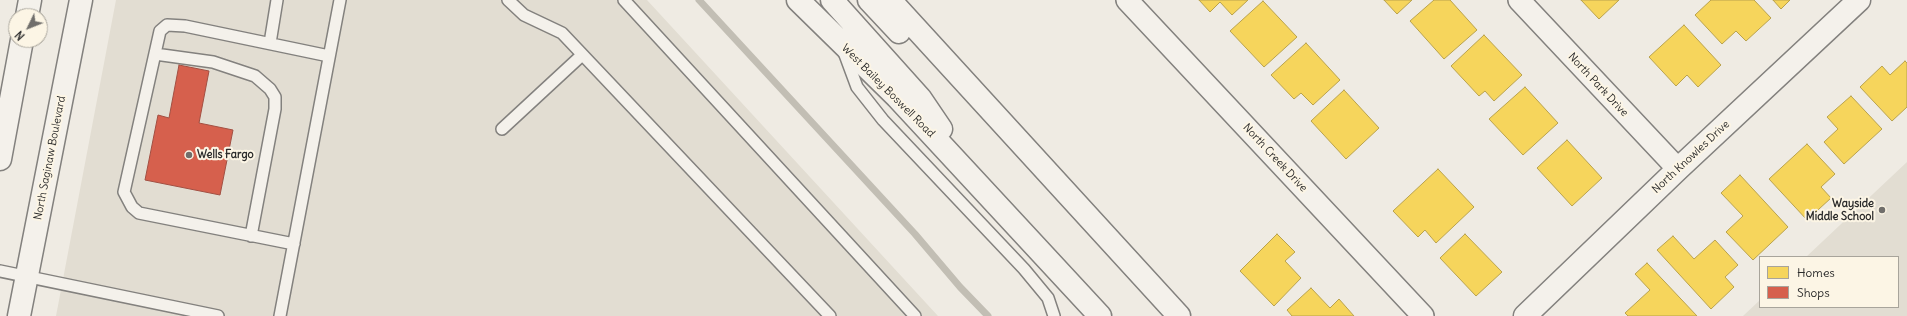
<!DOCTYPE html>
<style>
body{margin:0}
#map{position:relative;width:1907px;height:316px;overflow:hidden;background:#efebe3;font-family:Delius,sans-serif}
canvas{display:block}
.legend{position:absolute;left:1759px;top:256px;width:140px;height:52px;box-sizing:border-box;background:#fcf5e5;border:1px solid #a8a49b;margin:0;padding:5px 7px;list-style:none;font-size:12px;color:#2b2b2b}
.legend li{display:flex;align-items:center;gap:8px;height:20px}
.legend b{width:20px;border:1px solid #a8a49b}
.north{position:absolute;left:8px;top:8px;width:40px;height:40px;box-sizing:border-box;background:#fcf5e5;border:1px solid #a8a49b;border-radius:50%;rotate:227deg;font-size:11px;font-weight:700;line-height:16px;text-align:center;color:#2b2b2b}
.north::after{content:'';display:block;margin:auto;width:14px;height:18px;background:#706e6b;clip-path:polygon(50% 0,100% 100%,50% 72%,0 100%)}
</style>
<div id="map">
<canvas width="1907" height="316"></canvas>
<ul class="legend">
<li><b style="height:11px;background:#f6d55c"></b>Homes</li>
<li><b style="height:11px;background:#d6604d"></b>Shops</li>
</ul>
<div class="north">N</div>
</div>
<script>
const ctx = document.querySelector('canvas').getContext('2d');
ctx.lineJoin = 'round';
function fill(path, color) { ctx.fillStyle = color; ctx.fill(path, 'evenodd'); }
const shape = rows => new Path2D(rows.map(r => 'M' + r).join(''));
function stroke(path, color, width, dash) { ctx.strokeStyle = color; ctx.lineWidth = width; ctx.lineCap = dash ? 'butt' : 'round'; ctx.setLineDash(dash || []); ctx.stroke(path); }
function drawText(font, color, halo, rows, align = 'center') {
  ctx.font = font + ' Delius,sans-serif'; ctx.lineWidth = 4; ctx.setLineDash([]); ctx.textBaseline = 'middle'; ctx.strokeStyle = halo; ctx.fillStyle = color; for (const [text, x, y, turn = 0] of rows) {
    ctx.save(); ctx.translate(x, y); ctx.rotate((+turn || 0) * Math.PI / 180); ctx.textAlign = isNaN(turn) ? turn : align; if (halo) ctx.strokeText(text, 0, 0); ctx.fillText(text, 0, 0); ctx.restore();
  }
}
fill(shape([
 [116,0,647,0,938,316,56,316],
 [1907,162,1907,316,1743,316,1760,300,1760,307,1898,307,1898,257,1806,257]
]), '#e2ddd2');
const homes = shape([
 [1199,0,1248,0,1232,15,1220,2,1210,12,1199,0],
 [1384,0,1412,0,1397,14,1384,0],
 [1434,0,1450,0,1477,30,1444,59,1410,21,1434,0],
 [1581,0,1619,0,1599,19,1581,0],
 [1711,0,1754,0,1771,18,1746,41,1736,31,1722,44,1695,15,1711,0],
 [1773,0,1790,0,1781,9,1773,0],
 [1263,1,1297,37,1264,67,1230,31,1263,1],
 [1684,25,1721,65,1698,87,1687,75,1676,86,1649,57,1684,25],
 [1484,35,1522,75,1494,101,1485,91,1479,96,1451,66,1484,35],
 [1306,43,1340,80,1313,105,1301,93,1294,99,1271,75,1306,43],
 [1905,61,1907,63,1907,107,1892,121,1860,87,1882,66,1890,75,1905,61],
 [1525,87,1558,123,1523,155,1489,119,1525,87],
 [1344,90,1379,128,1346,159,1311,121,1344,90],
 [1851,96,1882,129,1844,164,1824,142,1838,129,1827,117,1851,96],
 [1567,140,1602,178,1572,206,1537,168,1567,140],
 [1807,144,1835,174,1821,187,1831,198,1807,220,1769,179,1807,144],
 [1438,169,1474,207,1436,243,1425,230,1418,237,1393,211,1438,169],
 [1740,175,1788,227,1753,260,1726,232,1743,216,1721,193,1740,175],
 [1277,234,1295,252,1285,261,1301,278,1274,306,1240,271,1277,234],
 [1465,234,1502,272,1476,296,1440,258,1465,234],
 [1673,236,1694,259,1715,240,1738,265,1725,277,1734,287,1711,309,1657,250,1673,236],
 [1647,263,1697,316,1628,316,1625,313,1650,290,1635,274,1647,263],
 [1311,288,1330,308,1339,299,1354,316,1292,316,1287,310,1311,288]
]);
fill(homes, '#f6d55c');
stroke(homes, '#b9a24d', 1);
const shops = shape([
 [179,65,209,71,199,123,233,130,220,195,145,180,158,115,169,118,179,65]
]);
fill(shops, '#d6604d');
stroke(shops, '#a35043', 1);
stroke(shape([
 [699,0,915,234,960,287,988,316]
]), '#c2beb4', 7);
const lane = shape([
 [508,0,524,15,562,33,830,316],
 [624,0,915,316],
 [270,43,277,0],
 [844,52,857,87,883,120,1024,269,1048,298,1054,316],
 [155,54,213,62,255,76,270,89,275,97,275,109,251,236],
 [502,129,582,55],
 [294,244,139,213,132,207,124,192,160,31,167,25,185,26,329,56],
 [0,271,218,316],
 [280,316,340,0]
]);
const street = shape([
 [1127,0,1423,316],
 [1519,0,1678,169]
]);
const secondary = shape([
 [798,0,897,97,1100,316],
 [832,0,920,98,941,129],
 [869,0,899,32],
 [890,0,1179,316],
 [1525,316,1678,169,1859,0]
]);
const primary = shape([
 [27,16,30,0],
 [0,159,22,40],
 [19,316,81,0]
]);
stroke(lane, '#83817e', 14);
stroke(street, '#83817e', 24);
stroke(secondary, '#83817e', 25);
stroke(primary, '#83817e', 25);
stroke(lane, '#f4f1eb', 11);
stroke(street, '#f4f1eb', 21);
stroke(secondary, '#f4f1eb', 22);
stroke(primary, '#f4f1eb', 22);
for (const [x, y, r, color] of [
 [189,155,4,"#706e6b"],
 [1882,210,4,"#706e6b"]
]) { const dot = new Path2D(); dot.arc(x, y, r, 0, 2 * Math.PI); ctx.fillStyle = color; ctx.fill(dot); stroke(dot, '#fcf5e5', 1.5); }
drawText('11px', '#2b2b2b', '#fcf5e5', [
 ["North Park Drive",1598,85,47],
 ["West Bailey Boswell Road",888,91,45],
 ["North Knowles Drive",1691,157,-43],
 ["North Saginaw Boulevard",50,158,-79],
 ["North Creek Drive",1275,158,47]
]);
drawText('bold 11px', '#2b2b2b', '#fcf5e5', [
 ["Wells Fargo",197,155],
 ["Wayside",1874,204,"right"],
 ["Middle School",1874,217,"right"]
], 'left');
</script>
